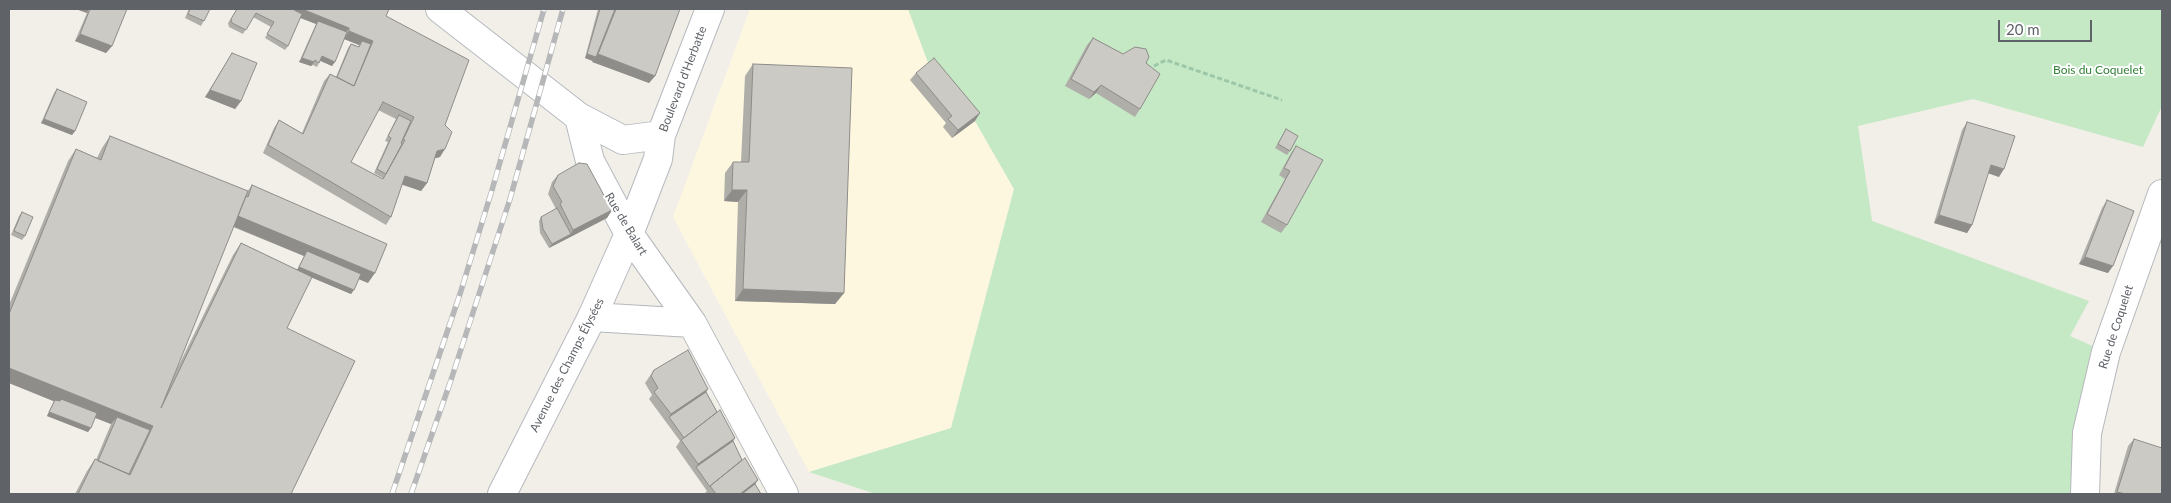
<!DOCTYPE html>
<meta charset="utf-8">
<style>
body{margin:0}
#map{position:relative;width:2171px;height:503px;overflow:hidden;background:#f1efe8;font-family:Lato,sans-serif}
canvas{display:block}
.frame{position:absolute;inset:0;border:10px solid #5f6368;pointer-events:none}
.scale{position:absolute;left:1998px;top:20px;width:94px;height:22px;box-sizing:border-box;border:2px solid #5f6368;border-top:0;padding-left:6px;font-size:15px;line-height:18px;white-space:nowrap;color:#5f6368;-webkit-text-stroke:4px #fff;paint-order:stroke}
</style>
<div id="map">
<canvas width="2171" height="503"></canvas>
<div class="frame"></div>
<div class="scale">20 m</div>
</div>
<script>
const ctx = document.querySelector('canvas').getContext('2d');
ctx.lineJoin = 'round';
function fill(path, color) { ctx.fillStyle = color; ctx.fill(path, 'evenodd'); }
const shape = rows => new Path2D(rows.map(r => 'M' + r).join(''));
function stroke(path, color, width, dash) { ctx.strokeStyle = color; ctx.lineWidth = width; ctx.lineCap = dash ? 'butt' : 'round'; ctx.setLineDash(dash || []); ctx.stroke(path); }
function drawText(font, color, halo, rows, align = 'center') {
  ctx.font = font + ' Lato,sans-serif'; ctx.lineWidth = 4; ctx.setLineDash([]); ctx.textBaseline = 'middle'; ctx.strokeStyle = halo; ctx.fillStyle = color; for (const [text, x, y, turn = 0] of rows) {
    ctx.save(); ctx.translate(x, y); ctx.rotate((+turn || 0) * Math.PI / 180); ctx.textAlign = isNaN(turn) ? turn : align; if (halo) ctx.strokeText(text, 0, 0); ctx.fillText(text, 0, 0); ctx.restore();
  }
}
fill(shape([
 [750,9,908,9,929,65,975,121,1014,189,951,428,809,472,673,217]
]), '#fef7e0');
fill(shape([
 [908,9,2162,9,2162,106,2143,147,1973,99,1858,126,1872,221,2089,301,2070,336,2106,352,2085,494,876,494,809,472,951,428,1014,189,975,121,929,65]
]), '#c5e8c5');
const street = shape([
 [629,234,692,323,784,494],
 [592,317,692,323],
 [2085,494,2087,433,2106,352,2162,194]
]);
const secondary = shape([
 [440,9,579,117,623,140,661,135],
 [579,117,590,161,629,234],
 [502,494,592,317,629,234,658,159,661,135,710,9]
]);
stroke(street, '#b5b8bc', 30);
stroke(secondary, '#b6babf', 30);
stroke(shape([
 [1154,66,1166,60,1282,100]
]), '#9cc7a9', 3, [5, 2.5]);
stroke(street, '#fff', 28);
stroke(secondary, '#fff', 28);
const rail = shape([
 [392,494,460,294,492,190,544,9],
 [411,494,450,383,510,199,563,9]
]);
stroke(rail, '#b6b7b8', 5.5);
stroke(rail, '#fff', 4, [11]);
fill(shape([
 [76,9,127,9,112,46,106,53,75,41,87,13],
 [189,9,210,9,201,26,185,18],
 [237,9,389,9,386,16,445,125,440,157,435,158,427,183,421,191,402,184,391,217,386,225,263,153,274,128,279,120,302,133,324,81,330,74,336,77,348,48,351,44,358,47,359,45,344,39,332,66,320,61,317,67,313,65,311,66,299,62,316,24,300,18,288,46,285,50,265,38,271,27,253,17,243,34,229,27,228,23],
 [378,110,396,119,385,141,388,142,374,173,383,178,382,179,351,162],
 [598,9,680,9,655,76,649,83,585,58],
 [1093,38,1123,54,1146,63,1140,109,1135,117,1096,93,1089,99,1065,86,1087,45],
 [232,53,241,101,235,109,205,97],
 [753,64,844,293,835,304,735,301,738,202,724,201,725,173,733,162,741,162,745,76],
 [916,73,975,121,952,138,943,127,946,123,910,80],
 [57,89,75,131,72,135,41,123,54,93],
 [1967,122,1999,177,1988,173,1972,225,1967,233,1934,223,1962,130],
 [1286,129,1290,151,1287,155,1275,148],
 [110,136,247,192,252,185,368,283,359,279,351,294,311,277,287,328,291,494,75,494,87,471,95,459,96,460,111,424,95,418,88,432,47,416,54,401,9,383,9,305,68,161,76,149,97,158,102,148],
 [233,227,304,256,297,270,241,243,233,255,172,379],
 [1296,146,1287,225,1281,233,1261,222,1285,179,1279,175,1291,153],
 [558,175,612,210,607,218,549,248,540,233,539,221,541,217,556,209,548,194,552,182],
 [2107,200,2108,273,2079,264,2102,208],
 [22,212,25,236,22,240,11,235,19,216],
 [654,370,708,389,706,392,717,412,735,438,733,441,742,460,758,480,755,484,761,494,704,494,707,491,676,447,680,441,649,399,652,395,645,383],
 [2134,439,2161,494,2114,494,2128,446]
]), '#afaea9');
fill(shape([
 [76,9,89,9,87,13],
 [295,9,302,9,349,28,344,36,318,21,316,24,291,14],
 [349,31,373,41,368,48,362,41,359,45,344,39],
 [80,34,112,46,106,53,75,41],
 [587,54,596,57,593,61,585,58],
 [598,54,655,76,649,83,592,62],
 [322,56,335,62,332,66,319,60],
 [302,58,314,62,311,66,299,62],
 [1101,85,1096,93,1089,99,1094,92],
 [210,90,241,101,235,109,205,97],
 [980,113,975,121,952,138,958,130],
 [44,119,75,131,72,135,41,123],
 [445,149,440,157,432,159,437,151],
 [1991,165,2004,169,1999,177,1985,172],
 [405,176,427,183,421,191,400,184],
 [732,190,747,190,738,202,724,201],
 [612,210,607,218,549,248,552,244,571,234,573,230],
 [238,215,375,273,368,283,304,256,307,251,304,256,230,225],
 [1939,215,1972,225,1967,233,1934,223],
 [2085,257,2113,266,2108,273,2079,264],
 [299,267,354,290,351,294,296,271],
 [743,289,844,293,835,304,735,301],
 [9,368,153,426,145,438,117,417,111,424,58,403,9,383],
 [708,389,703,396,669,417,671,414],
 [49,412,91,428,88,432,47,416],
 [735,438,730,445,696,467,693,471,698,464],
 [758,480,752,488,744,494,740,494],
 [2117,492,2126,494,2116,494]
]), '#8f8d8a');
const building = shape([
 [90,9,127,9,112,46,80,34,90,9],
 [190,9,210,9,204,21,188,14,190,9],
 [237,9,295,9,294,10,302,14,288,46,267,34,274,22,256,13,246,30,232,23,231,19,237,9],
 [302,9,389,9,386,16,469,60,445,125,452,132,445,149,437,151,427,183,405,176,391,217,268,145,279,120,303,134,330,74,354,86,373,41,349,31,349,28,302,9],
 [383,102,414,117,403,140,405,140,383,179,351,162,383,102],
 [600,9,615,9,596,57,587,54,600,9],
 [616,9,680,9,655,76,598,54,616,9],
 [318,21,347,32,335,62,322,56,319,63,315,60,314,62,302,58,318,21],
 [1093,38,1123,54,1135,47,1146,49,1149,57,1146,63,1160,74,1140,109,1101,85,1094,92,1071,79,1093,38],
 [362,41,371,44,354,86,337,77,351,44,359,47,362,41],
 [232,53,257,63,241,101,210,90,232,53],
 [934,58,980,113,958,130,948,119,952,116,916,73,934,58],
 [753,64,852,68,844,293,743,289,747,190,732,190,733,162,749,162,753,64],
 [57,89,87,102,75,131,44,119,57,89],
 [399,115,411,121,401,143,402,144,386,174,377,169,391,138,388,136,399,115],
 [1967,122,2015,136,2004,169,1991,165,1972,225,1939,215,1967,122],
 [1286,129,1298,136,1290,151,1278,144,1286,129],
 [110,136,248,191,161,408,241,243,312,277,287,328,355,361,291,494,78,494,95,459,130,475,153,426,9,368,9,314,76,149,101,160,110,136],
 [1296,146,1323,160,1287,225,1267,214,1290,171,1284,168,1296,146],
 [579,163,587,164,612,210,573,230,560,204,562,202,553,186,558,175,579,163],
 [252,185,387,244,375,273,238,216,246,196,248,197,252,185],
 [2107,200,2134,211,2113,266,2085,257,2107,200],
 [557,208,571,234,552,244,543,229,541,217,557,208],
 [22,212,33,217,25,236,14,231,22,212],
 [307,251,361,274,354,290,299,267,307,251],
 [688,350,708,389,671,414,654,392,658,388,651,376,654,370,688,350],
 [706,392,717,412,684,438,669,417,706,392],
 [61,399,97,413,91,428,49,412,55,400,60,401,61,399],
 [720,410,735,438,698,464,681,440,720,410],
 [117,417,150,430,129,474,98,461,117,417],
 [2134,439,2162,448,2162,490,2161,494,2126,494,2117,492,2134,439],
 [733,441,742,460,710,486,710,487,696,467,733,441],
 [745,458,758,480,740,494,716,494,710,486,745,458],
 [755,484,761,494,742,494,755,484]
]);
fill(building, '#cccac5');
stroke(building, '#8f8d8a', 1);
drawText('12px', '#348238', '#fff', [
 ["Bois du Coquelet",2098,70]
]);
drawText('12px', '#5f6368', '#fff', [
 ["Boulevard d'Herbatte",683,79,-69],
 ["Rue de Balart",626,224,59],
 ["Rue de Coquelet",2116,327,-72],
 ["Avenue des Champs Élysées",567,365,-63]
]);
</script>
